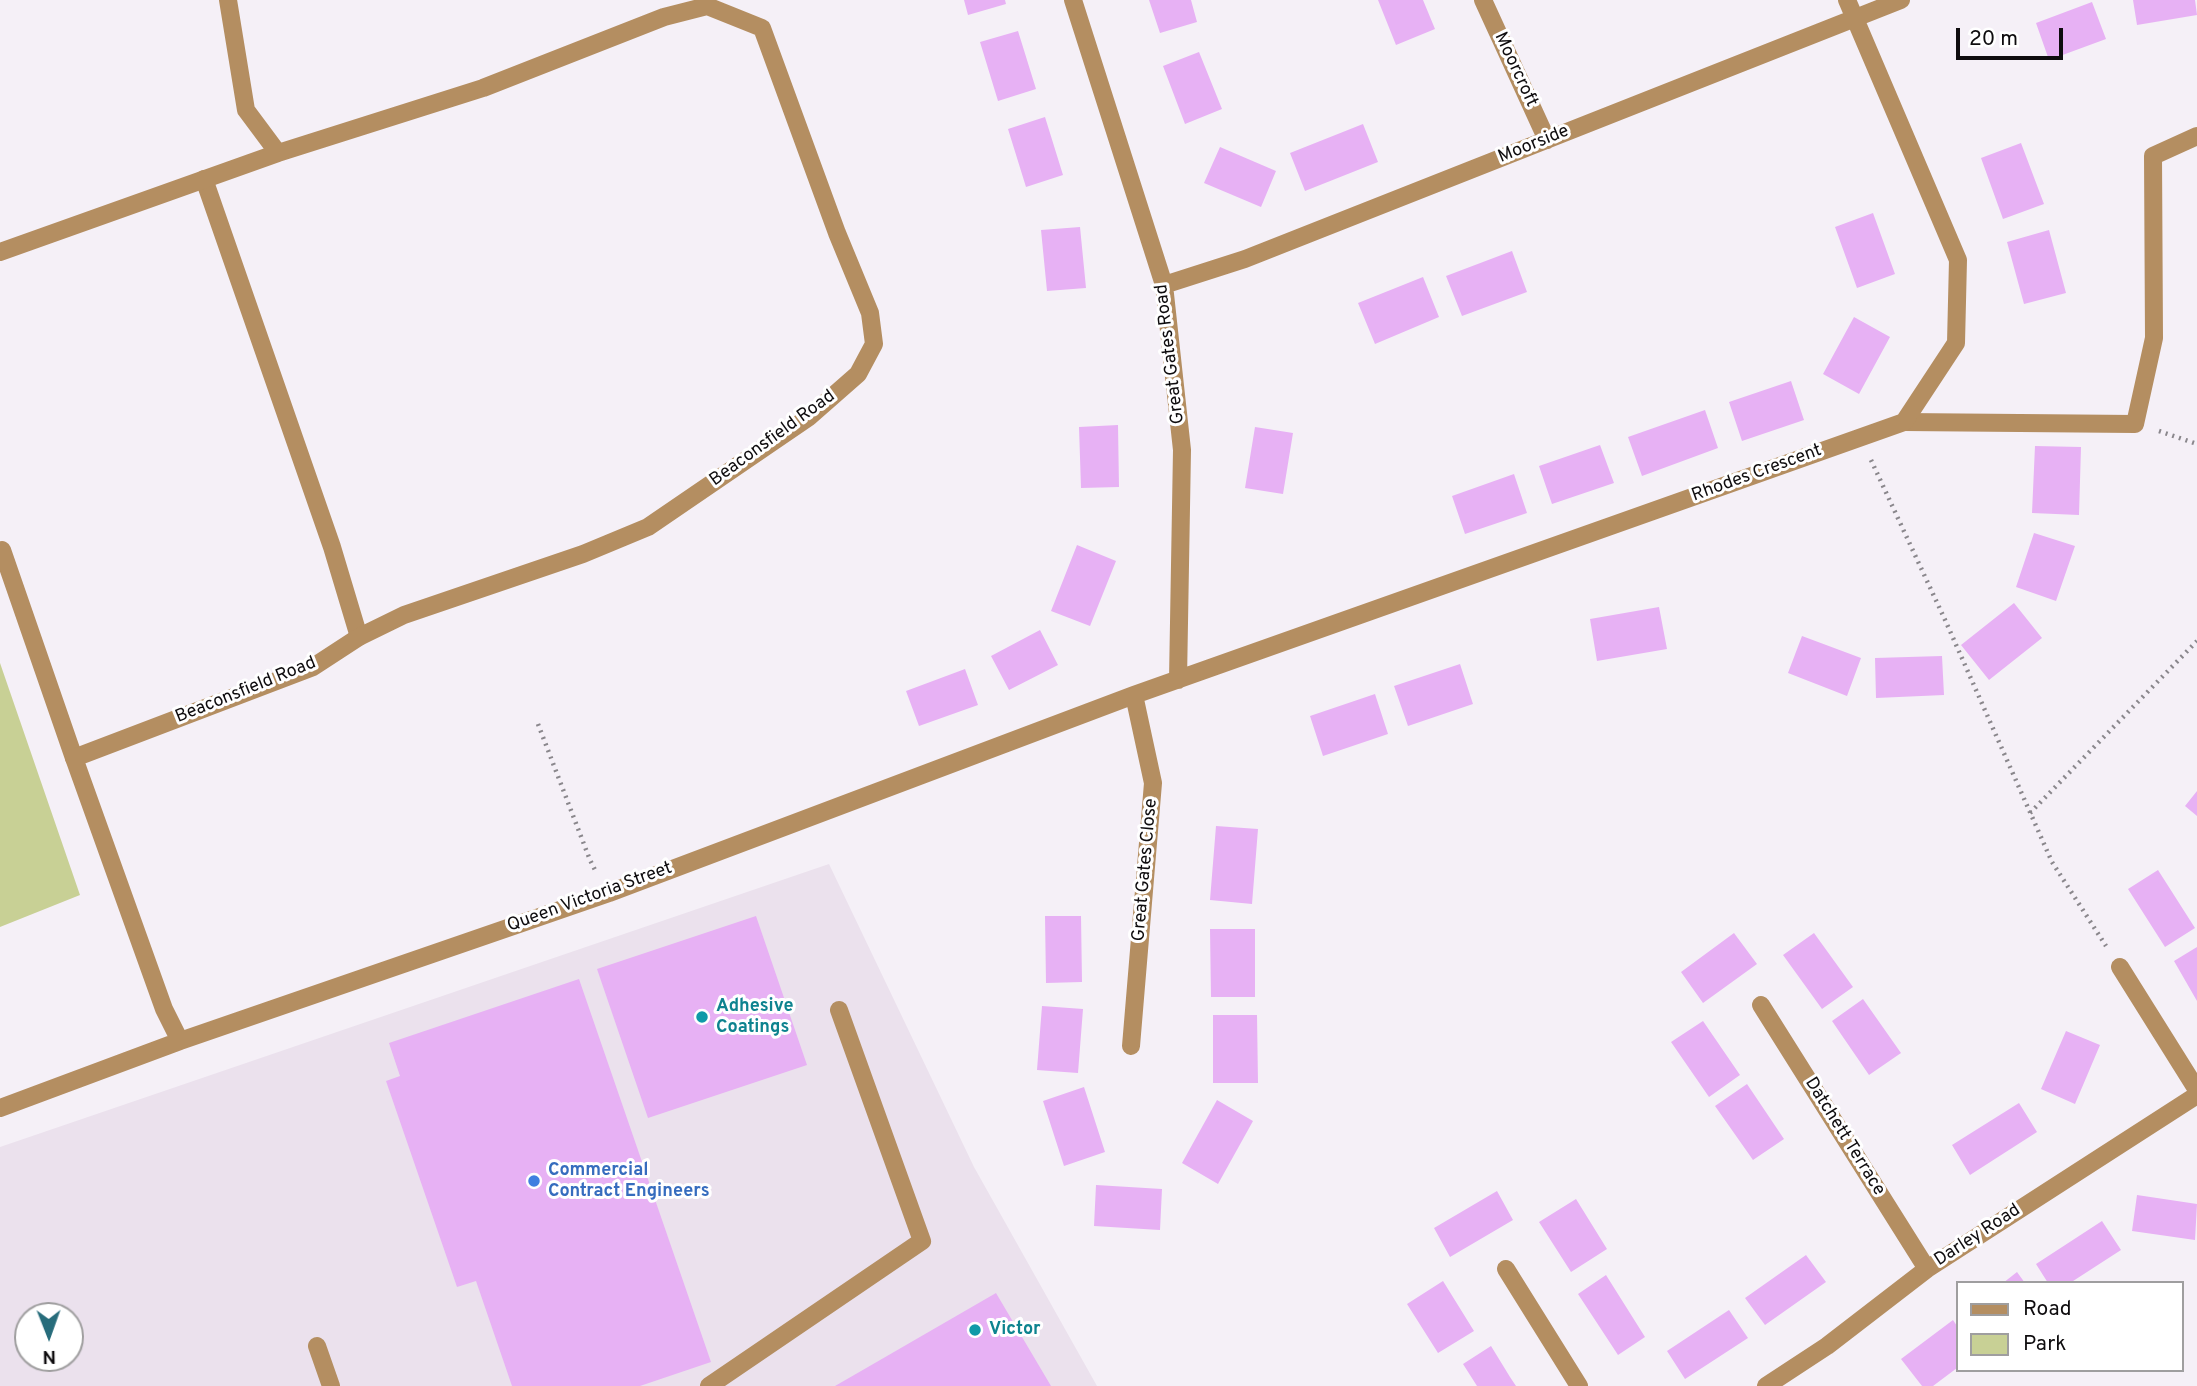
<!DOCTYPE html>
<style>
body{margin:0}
#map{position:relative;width:2197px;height:1386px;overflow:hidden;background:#f5f0f7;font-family:Overpass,sans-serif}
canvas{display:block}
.legend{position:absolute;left:1956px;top:1281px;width:228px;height:91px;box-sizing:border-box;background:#fff;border:2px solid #9f9e9f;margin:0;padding:9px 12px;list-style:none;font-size:21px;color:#0e0c0e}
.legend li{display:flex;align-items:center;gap:14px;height:35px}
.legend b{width:35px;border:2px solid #9f9e9f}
.north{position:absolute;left:14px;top:1302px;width:70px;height:70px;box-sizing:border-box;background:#fff;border:2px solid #9f9e9f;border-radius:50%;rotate:179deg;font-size:19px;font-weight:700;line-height:28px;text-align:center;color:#0e0c0e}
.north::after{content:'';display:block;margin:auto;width:24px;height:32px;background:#276c7b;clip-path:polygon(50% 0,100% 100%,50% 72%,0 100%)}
.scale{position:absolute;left:1956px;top:28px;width:107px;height:32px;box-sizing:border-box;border:4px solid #0e0c0e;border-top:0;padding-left:9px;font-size:21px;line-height:24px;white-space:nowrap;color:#0e0c0e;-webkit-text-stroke:5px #fff;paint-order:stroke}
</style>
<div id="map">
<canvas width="2197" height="1386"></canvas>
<ul class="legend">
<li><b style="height:9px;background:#b48e61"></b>Road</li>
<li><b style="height:19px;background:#c8d095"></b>Park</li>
</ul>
<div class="north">N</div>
<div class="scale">20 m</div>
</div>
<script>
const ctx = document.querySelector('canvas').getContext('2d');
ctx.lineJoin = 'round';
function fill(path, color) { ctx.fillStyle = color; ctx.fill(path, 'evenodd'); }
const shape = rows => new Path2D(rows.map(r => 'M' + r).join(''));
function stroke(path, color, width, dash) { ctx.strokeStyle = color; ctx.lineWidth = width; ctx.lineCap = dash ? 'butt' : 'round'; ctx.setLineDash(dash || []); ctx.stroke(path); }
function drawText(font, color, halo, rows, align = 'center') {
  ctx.font = font + ' Overpass,sans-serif'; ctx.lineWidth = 6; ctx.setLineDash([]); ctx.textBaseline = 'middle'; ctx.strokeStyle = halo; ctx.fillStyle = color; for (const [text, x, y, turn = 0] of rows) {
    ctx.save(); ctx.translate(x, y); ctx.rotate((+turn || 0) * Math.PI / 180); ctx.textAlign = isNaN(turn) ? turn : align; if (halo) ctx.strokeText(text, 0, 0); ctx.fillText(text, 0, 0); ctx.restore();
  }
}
fill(shape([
 [829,864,974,1167,1097,1386,0,1386,0,1147],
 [28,1316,70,1316,70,1358,28,1358]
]), '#ebe1ed');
fill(shape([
 [0,663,80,895,0,927]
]), '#c8d095');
fill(shape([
 [964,0,1005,0,1006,4,968,15],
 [1149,0,1191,0,1197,22,1160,33],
 [1378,0,1423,0,1435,29,1396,45],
 [2133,0,2195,0,2197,15,2137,25],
 [2092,2,2106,39,2049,60,2036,23],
 [1018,31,1036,89,998,101,980,42],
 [1199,52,1222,109,1185,124,1163,66],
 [1045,117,1063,175,1026,187,1008,129],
 [1363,124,1378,162,1305,191,1290,153],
 [2021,143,2044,204,2003,219,1981,158],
 [1220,147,1276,171,1261,207,1204,183],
 [1873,213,1895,274,1857,288,1835,227],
 [1080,227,1086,288,1047,291,1041,230],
 [2049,230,2066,293,2024,304,2007,242],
 [1512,251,1527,292,1462,316,1446,276],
 [1423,277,1439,317,1375,344,1358,303],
 [1854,317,1890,337,1859,394,1823,374],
 [1791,381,1804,420,1742,441,1729,402],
 [1705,410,1718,448,1642,476,1628,437],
 [1118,425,1119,487,1081,488,1079,427],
 [1255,427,1293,433,1283,494,1245,488],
 [1600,445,1614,483,1552,504,1539,466],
 [2035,446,2081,447,2079,515,2032,513],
 [1514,474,1527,513,1465,534,1452,496],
 [2034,533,2075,546,2056,601,2016,587],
 [1077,545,1116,561,1090,626,1051,611],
 [2014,603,2042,638,1989,680,1961,645],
 [1659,607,1667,649,1597,661,1590,619],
 [1040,630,1058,665,1009,690,991,656],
 [1802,636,1861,658,1847,696,1788,673],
 [1942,656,1944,695,1876,698,1875,658],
 [1460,664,1473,704,1408,726,1394,686],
 [965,669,978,705,919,726,906,691],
 [1375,694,1388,734,1323,756,1310,716],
 [2197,791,2197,816,2185,806],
 [1216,826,1258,829,1252,904,1210,900],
 [2158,870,2195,928,2165,947,2128,889],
 [756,916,807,1065,648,1118,597,969],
 [1045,916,1081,916,1082,982,1046,983],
 [1210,929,1255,929,1255,997,1211,997],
 [1734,933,1757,964,1703,1003,1681,972],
 [1814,933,1853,987,1822,1009,1783,955],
 [2197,947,2197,1001,2174,961],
 [579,979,711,1362,640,1386,512,1386,476,1281,457,1287,386,1081,400,1076,389,1043],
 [1863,999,1901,1053,1869,1075,1832,1021],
 [1042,1006,1083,1009,1078,1073,1037,1070],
 [1213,1015,1257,1015,1258,1083,1213,1083],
 [1703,1021,1740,1075,1709,1097,1671,1042],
 [2066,1031,2100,1045,2075,1104,2041,1089],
 [1747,1084,1784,1139,1753,1160,1715,1106],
 [1084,1087,1105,1152,1064,1166,1043,1101],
 [1217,1100,1253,1121,1218,1184,1182,1163],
 [2019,1103,2037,1132,1970,1175,1952,1145],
 [1096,1185,1162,1189,1160,1230,1094,1226],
 [1497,1191,1513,1220,1450,1257,1434,1228],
 [2137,1195,2197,1204,2195,1240,2132,1231],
 [1576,1199,1607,1249,1571,1272,1539,1222],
 [2102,1221,2121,1250,2070,1283,2048,1283,2036,1264],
 [1806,1255,1826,1282,1765,1325,1745,1298],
 [2017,1272,2025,1283,2003,1283],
 [1606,1275,1645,1337,1618,1355,1578,1294],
 [1443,1281,1474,1331,1438,1353,1407,1304],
 [996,1293,1051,1386,835,1386,868,1367],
 [1729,1310,1748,1338,1685,1379,1667,1351],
 [1953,1320,1957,1326,1957,1368,1933,1386,1922,1386,1901,1359],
 [1491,1346,1510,1377,1516,1386,1477,1386,1463,1364]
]), '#e7b1f4');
stroke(shape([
 [2159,431,2197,444],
 [1871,460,1946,622,2052,862,2106,946],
 [538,724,590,860,595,870],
 [2030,813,2197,641]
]), '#8a878c', 4.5, [2, 5]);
stroke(shape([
 [204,179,332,547,359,637],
 [1904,422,2135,424,2154,338,2153,156,2197,136],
 [2,550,74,758]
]), '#b48e61', 18);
stroke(shape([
 [228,0,246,110,278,153],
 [1073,0,1164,285,1182,450,1178,680],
 [1483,0,1547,140],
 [0,252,278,153,483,88,664,17,707,6,762,28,837,233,870,313,874,344,858,374,809,417,648,527,583,554,404,615,359,637,313,667,74,758,164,1009,180,1041],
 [1164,285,1245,259,1901,0],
 [2120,967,2197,1090],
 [1761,1005,1927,1269],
 [1131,1046,1153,783,1134,695],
 [0,1108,180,1041,609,893,1134,695,1904,422,1956,343,1958,260,1847,0],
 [1506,1269,1579,1386],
 [317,1346,331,1386],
 [709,1386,922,1241,839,1010],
 [1766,1386,1827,1346,1927,1269,2197,1095]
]), '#b48e61', 18);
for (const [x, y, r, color] of [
 [702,1017,7,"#0f9aa8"],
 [534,1181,7,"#3f7fe0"],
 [975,1330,7,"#0f9aa8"]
]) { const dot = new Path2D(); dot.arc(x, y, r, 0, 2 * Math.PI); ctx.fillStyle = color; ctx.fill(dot); stroke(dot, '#fff', 2.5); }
drawText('18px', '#0e0c0e', '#fff', [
 ["Moorcroft",1515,70,65],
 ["Moorside",1534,145,-22],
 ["Great Gates Road",1171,354,-97],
 ["Beaconsfield Road",773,439,-36],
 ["Rhodes Crescent",1757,474,-20],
 ["Beaconsfield Road",246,691,-22],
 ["Great Gates Close",1146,870,-85],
 ["Queen Victoria Street",590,898,-20],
 ["Datchett Terrace",1844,1137,58],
 ["Darley Road",1978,1236,-33]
]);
drawText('bold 18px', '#0d838f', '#fff', [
 ["Adhesive",716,1007],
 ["Coatings",716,1028],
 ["Victor",989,1330]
], 'left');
drawText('bold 18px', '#366cbe', '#fff', [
 ["Commercial",548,1171],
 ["Contract Engineers",548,1192]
], 'left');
</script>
